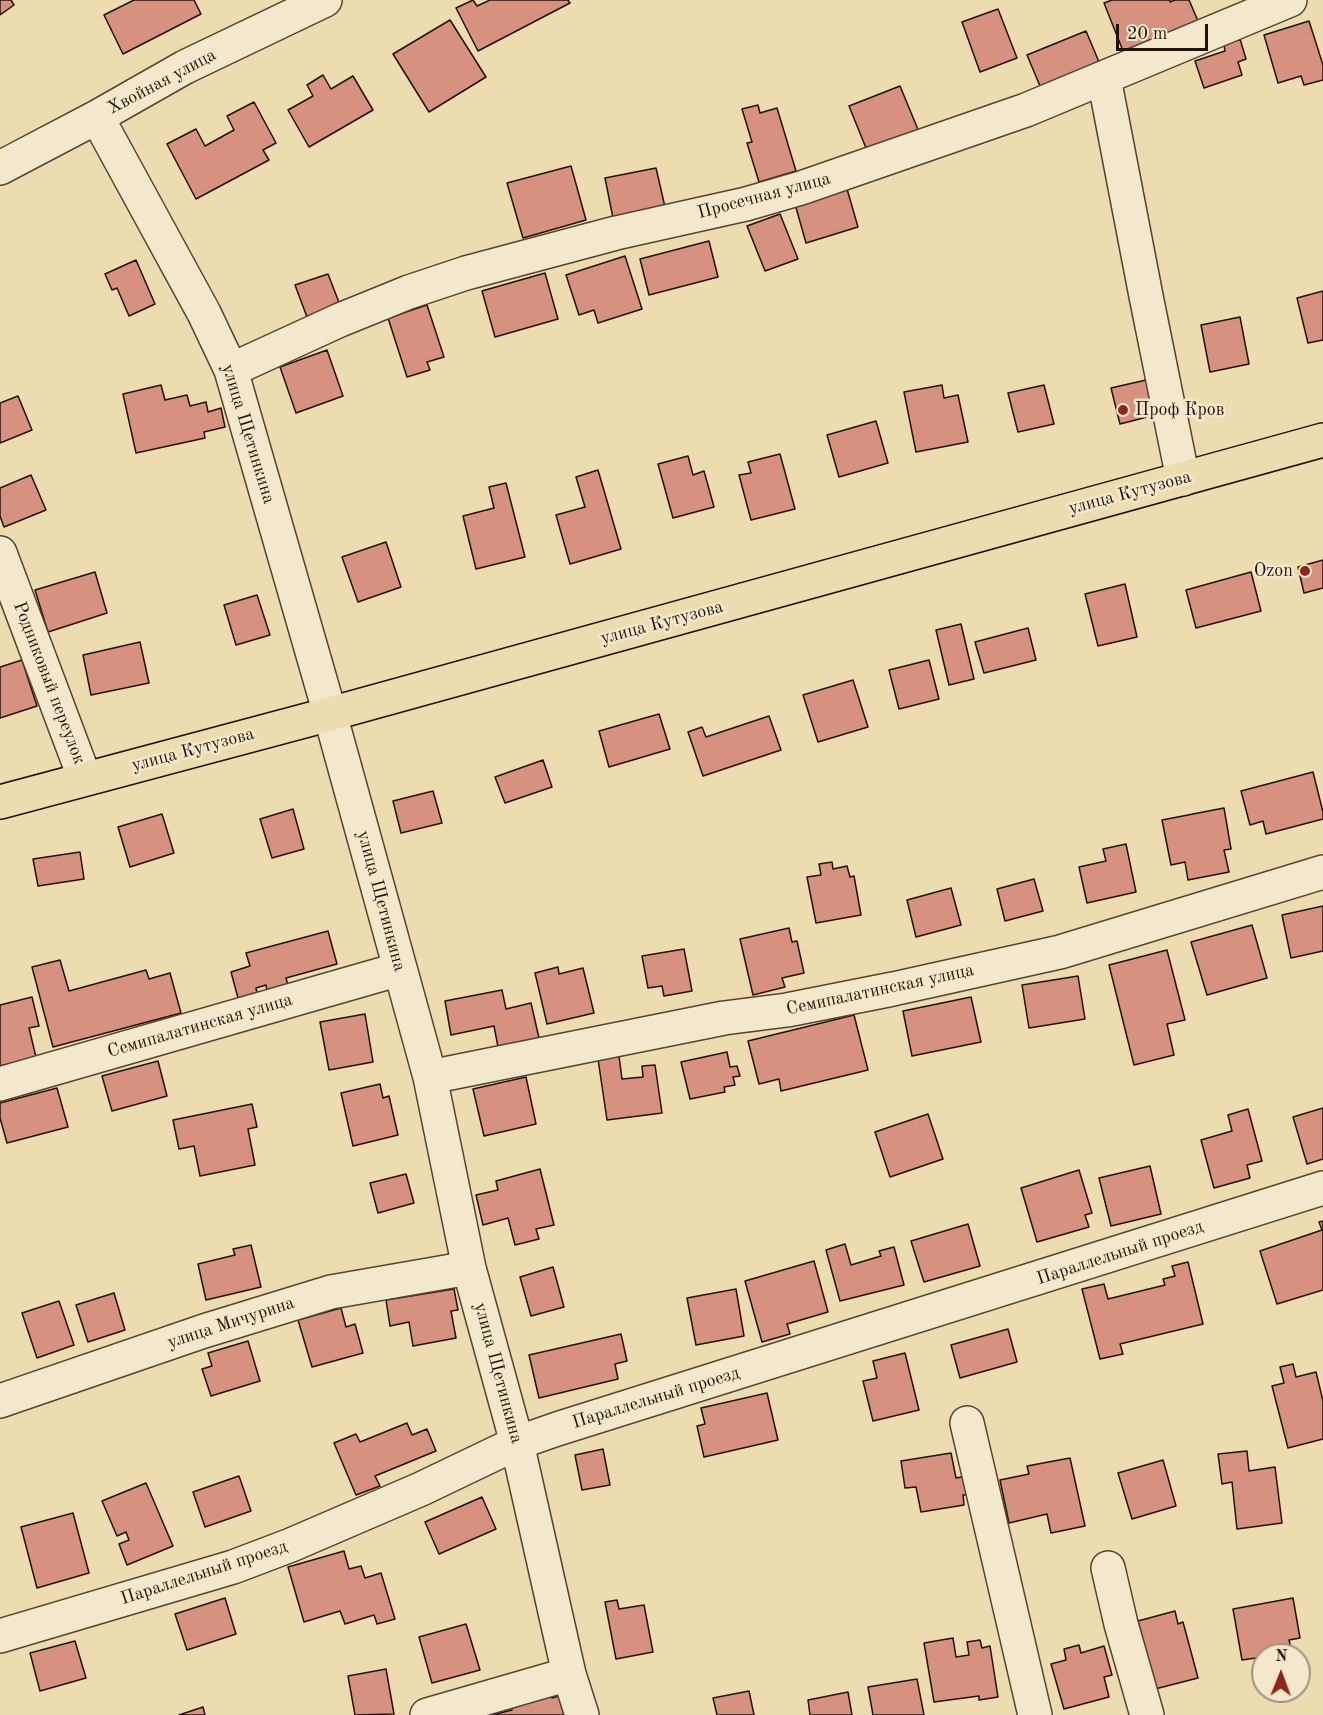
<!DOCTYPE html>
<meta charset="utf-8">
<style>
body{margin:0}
#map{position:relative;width:1323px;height:1715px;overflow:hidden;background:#ecdcaf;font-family:"Old Standard TT",serif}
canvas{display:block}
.north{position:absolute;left:1251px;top:1643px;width:60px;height:60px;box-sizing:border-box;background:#f3e8cb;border:2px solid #a0927d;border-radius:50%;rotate:1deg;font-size:16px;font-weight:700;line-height:24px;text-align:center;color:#231209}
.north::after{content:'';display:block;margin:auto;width:21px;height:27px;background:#8f2418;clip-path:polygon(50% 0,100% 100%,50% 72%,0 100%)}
.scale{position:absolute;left:1116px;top:24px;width:92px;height:27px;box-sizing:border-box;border:3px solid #231209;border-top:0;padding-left:8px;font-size:18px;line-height:21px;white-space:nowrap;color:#231209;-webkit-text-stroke:4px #f3e8cb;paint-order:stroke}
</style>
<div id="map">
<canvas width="1323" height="1715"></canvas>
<div class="north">N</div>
<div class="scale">20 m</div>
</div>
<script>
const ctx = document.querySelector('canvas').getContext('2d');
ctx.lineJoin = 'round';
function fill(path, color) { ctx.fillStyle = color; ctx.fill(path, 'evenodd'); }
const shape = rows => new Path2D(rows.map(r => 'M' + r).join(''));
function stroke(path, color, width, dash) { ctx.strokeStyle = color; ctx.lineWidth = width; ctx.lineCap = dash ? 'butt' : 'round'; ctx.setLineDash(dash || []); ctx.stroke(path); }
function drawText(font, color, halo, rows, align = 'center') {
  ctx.font = font + ' "Old Standard TT",serif'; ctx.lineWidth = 5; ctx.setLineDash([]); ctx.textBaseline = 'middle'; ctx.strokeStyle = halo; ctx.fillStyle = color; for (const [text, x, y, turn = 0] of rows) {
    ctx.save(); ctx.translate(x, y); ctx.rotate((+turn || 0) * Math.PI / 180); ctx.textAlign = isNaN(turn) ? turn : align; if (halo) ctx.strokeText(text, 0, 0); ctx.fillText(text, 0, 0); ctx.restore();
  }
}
const building = shape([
 [0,0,11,0,14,5,0,15,0,0],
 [134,0,194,0,201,14,123,54,104,15,134,0],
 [473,0,477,6,490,0,568,0,570,3,478,51,456,8,473,0],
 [1112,0,1170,0,1170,2,1175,0,1189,0,1198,21,1123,51,1104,3,1112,0],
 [998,9,1017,58,980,72,962,22,998,9],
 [450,20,486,77,429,112,393,54,450,20],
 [1309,21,1323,65,1323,80,1304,85,1301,76,1278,83,1264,35,1309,21],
 [1086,31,1099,62,1040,86,1027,55,1086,31],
 [1240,39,1246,59,1238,62,1242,75,1204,88,1195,61,1225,51,1224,45,1240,39],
 [323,75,331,89,353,76,373,110,309,147,288,110,313,96,307,85,323,75],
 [900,86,919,132,868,153,849,106,900,86],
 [254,102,276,143,263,150,269,160,196,199,167,144,196,129,205,146,234,130,227,116,254,102],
 [758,105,760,113,777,108,796,171,759,182,747,143,752,142,742,109,758,105],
 [571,166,586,220,523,238,507,183,571,166],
 [656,168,665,207,613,218,605,178,656,168],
 [847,189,858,227,806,243,795,204,847,189],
 [780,214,798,259,765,271,747,226,780,214],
 [709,241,718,277,649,295,640,259,709,241],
 [625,256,642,309,598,323,594,310,579,315,566,275,625,256],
 [136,260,155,304,129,316,117,288,112,290,105,274,136,260],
 [545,273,558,319,495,337,482,291,545,273],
 [328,274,340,305,307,317,295,285,328,274],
 [1323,291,1323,340,1308,343,1297,298,1323,291],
 [427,305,444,357,427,362,430,370,407,377,388,318,427,305],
 [1240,317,1249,364,1210,372,1201,325,1240,317],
 [327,350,343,396,296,413,280,367,327,350],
 [1146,380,1155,415,1120,424,1111,388,1146,380],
 [161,385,165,400,187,395,190,406,206,402,208,412,221,408,225,427,204,432,205,438,136,453,123,394,161,385],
 [942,385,944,398,958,395,968,442,916,452,904,392,942,385],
 [1044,385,1054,424,1018,432,1008,393,1044,385],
 [18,396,32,430,0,443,0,403,18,396],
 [876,421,888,463,839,477,827,435,876,421],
 [780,454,795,509,751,520,739,475,751,473,748,462,780,454],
 [688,456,693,475,704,471,714,507,673,518,658,464,688,456],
 [598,470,621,549,570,564,556,515,585,507,576,477,598,470],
 [31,475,46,510,4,527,0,516,0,488,31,475],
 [506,483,525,557,476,569,463,516,494,508,489,487,506,483],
 [386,542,401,587,358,602,342,557,386,542],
 [1323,560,1323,588,1304,593,1298,567,1323,560],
 [95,572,107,613,48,632,35,590,95,572],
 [1251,572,1261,611,1196,628,1186,590,1251,572],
 [1125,584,1137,637,1098,646,1085,594,1125,584],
 [257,595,270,635,236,645,224,605,257,595],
 [961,624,974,679,949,685,936,630,961,624],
 [1028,628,1036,660,984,673,975,642,1028,628],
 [140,642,149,683,91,695,83,655,140,642],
 [22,660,37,706,0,718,0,667,22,660],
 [929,660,939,699,899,709,889,670,929,660],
 [853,680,868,727,818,742,803,695,853,680],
 [659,714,670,749,609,767,599,731,659,714],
 [769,716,781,750,703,776,688,732,702,727,706,737,769,716],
 [543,760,552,787,505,803,495,777,543,760],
 [1313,772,1323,812,1323,819,1266,834,1263,821,1250,825,1241,791,1313,772],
 [433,791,442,823,401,833,393,801,433,791],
 [1224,808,1231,849,1224,850,1229,872,1188,880,1185,862,1171,865,1162,820,1224,808],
 [293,809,304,849,272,858,260,819,293,809],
 [162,814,174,853,130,867,118,827,162,814],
 [1126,844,1136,892,1087,903,1079,867,1106,861,1103,849,1126,844],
 [80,852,84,879,38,886,33,859,80,852],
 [832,862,833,869,847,866,850,877,854,876,861,915,816,923,807,877,821,875,819,864,832,862],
 [1034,879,1043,911,1005,921,997,889,1034,879],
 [951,888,961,925,916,937,907,900,951,888],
 [1323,906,1323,951,1291,958,1282,915,1323,906],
 [1252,925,1267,978,1207,995,1191,942,1252,925],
 [789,928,792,942,797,941,804,973,782,978,785,987,753,995,740,939,789,928],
 [328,931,337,964,286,978,288,986,267,992,266,985,256,988,257,993,238,998,231,972,250,966,246,953,328,931],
 [684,949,692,991,664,996,662,986,648,988,642,956,684,949],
 [1167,950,1185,1020,1167,1024,1174,1055,1134,1065,1109,965,1167,950],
 [60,960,69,991,146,970,149,979,170,973,181,1013,53,1047,32,967,60,960],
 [558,967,559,974,583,968,594,1013,547,1024,535,973,558,967],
 [1078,976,1085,1019,1029,1028,1022,985,1078,976],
 [502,990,506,1009,531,1003,539,1038,498,1047,494,1026,451,1035,445,1001,502,990],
 [32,997,39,1026,29,1028,36,1057,0,1066,0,1005,32,997],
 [971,997,981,1042,912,1056,903,1011,971,997],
 [365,1014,373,1062,329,1070,320,1022,365,1014],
 [854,1015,868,1070,781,1091,779,1079,759,1084,748,1041,854,1015],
 [727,1052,730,1067,737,1066,740,1076,733,1077,735,1085,724,1087,725,1092,690,1099,681,1062,727,1052],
 [619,1056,622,1079,643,1077,642,1066,655,1065,662,1113,607,1120,598,1059,619,1056],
 [158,1061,167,1096,112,1111,102,1076,158,1061],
 [526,1077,536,1124,484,1136,473,1089,526,1077],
 [380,1084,383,1098,389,1096,398,1135,353,1146,341,1093,380,1084],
 [57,1088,68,1127,7,1143,0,1118,0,1103,57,1088],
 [252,1104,257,1127,248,1129,255,1165,200,1176,194,1146,179,1149,173,1120,252,1104],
 [1323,1108,1323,1159,1307,1164,1293,1117,1323,1108],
 [1248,1109,1262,1161,1247,1165,1250,1178,1214,1188,1201,1140,1232,1131,1228,1115,1248,1109],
 [928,1114,943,1159,890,1177,875,1132,928,1114],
 [1150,1166,1161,1214,1111,1226,1099,1178,1150,1166],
 [540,1169,554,1225,536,1229,539,1239,515,1245,508,1218,483,1225,476,1195,498,1190,496,1181,540,1169],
 [1079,1170,1092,1213,1085,1215,1089,1227,1037,1242,1021,1188,1079,1170],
 [406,1174,414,1203,378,1213,370,1183,406,1174],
 [1323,1221,1323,1290,1277,1304,1260,1251,1322,1230,1319,1222,1323,1221],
 [968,1224,980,1266,924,1282,911,1241,968,1224],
 [845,1244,851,1265,881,1256,879,1251,894,1247,904,1285,840,1301,826,1250,845,1244],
 [251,1245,261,1287,206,1300,198,1264,235,1255,233,1249,251,1245],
 [814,1261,828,1312,787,1324,790,1334,762,1342,745,1281,814,1261],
 [1188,1262,1203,1324,1120,1344,1123,1354,1100,1359,1082,1289,1104,1284,1108,1299,1165,1285,1163,1279,1175,1276,1172,1266,1188,1262],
 [553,1267,564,1307,531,1316,520,1277,553,1267],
 [454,1289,458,1310,451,1311,456,1338,413,1346,409,1322,390,1326,386,1300,454,1289],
 [736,1289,744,1336,696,1345,687,1298,736,1289],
 [114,1293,125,1330,88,1342,76,1305,114,1293],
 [59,1301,74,1345,37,1358,22,1313,59,1301],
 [341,1308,346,1327,355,1324,363,1353,312,1367,298,1320,341,1308],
 [1008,1329,1017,1362,960,1378,951,1345,1008,1329],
 [621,1334,627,1361,615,1364,618,1379,539,1398,529,1355,621,1334],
 [248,1341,260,1381,211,1396,202,1369,212,1366,208,1353,248,1341],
 [905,1353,919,1410,873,1421,863,1381,877,1378,873,1361,905,1353],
 [1293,1364,1296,1377,1316,1372,1323,1401,1323,1439,1288,1448,1272,1386,1284,1383,1280,1367,1293,1364],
 [767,1393,778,1440,704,1457,697,1426,705,1424,701,1408,767,1393],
 [407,1423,412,1435,427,1429,436,1451,375,1476,380,1486,356,1495,334,1443,356,1434,360,1442,407,1423],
 [603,1449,610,1485,582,1490,575,1455,603,1449],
 [1247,1451,1249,1471,1275,1467,1282,1523,1237,1529,1232,1482,1222,1484,1218,1454,1247,1451],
 [951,1453,956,1478,972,1475,975,1494,963,1495,964,1505,921,1512,916,1487,905,1488,901,1461,951,1453],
 [1070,1458,1085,1526,1051,1533,1047,1514,1009,1523,1000,1480,1029,1474,1027,1466,1070,1458],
 [1163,1460,1176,1506,1132,1519,1118,1473,1163,1460],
 [239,1476,251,1511,205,1527,193,1492,239,1476],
 [146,1483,173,1546,127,1565,119,1544,129,1540,126,1532,117,1536,102,1501,146,1483],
 [482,1497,496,1529,439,1554,425,1522,482,1497],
 [73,1513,89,1573,37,1588,21,1527,73,1513],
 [344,1551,349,1569,361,1566,365,1578,381,1573,395,1619,377,1624,374,1615,345,1624,340,1611,304,1622,288,1567,344,1551],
 [225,1598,236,1634,187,1650,175,1614,225,1598],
 [1293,1598,1300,1638,1289,1640,1292,1652,1263,1655,1263,1657,1242,1660,1233,1609,1293,1598],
 [617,1600,619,1609,644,1605,653,1652,616,1659,605,1602,617,1600],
 [1175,1611,1178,1624,1183,1622,1198,1678,1155,1689,1138,1621,1175,1611],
 [466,1624,480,1670,432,1683,419,1637,466,1624],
 [953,1638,956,1657,969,1655,967,1642,980,1640,982,1648,990,1646,998,1697,979,1700,979,1696,934,1702,924,1643,953,1638],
 [75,1641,86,1678,40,1691,30,1653,75,1641],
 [1079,1645,1081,1653,1104,1646,1112,1675,1104,1677,1109,1697,1064,1709,1051,1664,1066,1660,1064,1649,1079,1645],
 [386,1669,394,1714,355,1715,348,1676,386,1669],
 [917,1679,924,1715,873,1715,868,1687,917,1679],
 [550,1690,552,1698,559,1696,564,1715,492,1715,512,1710,510,1700,550,1690],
 [749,1691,754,1715,717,1715,713,1698,749,1691],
 [848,1692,852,1715,810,1715,808,1700,848,1692],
 [203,1707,205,1715,179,1715,203,1707]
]);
fill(building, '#d6917f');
stroke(building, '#231209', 1.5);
const minor = shape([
 [1104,78,1146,296,1183,479],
 [97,117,204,313,231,370,330,714,430,1077,469,1268,517,1443,569,1674,582,1715],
 [0,168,97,117,185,67,325,0],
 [231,370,340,320,409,292,466,273,616,233,746,204,801,188,1026,110,1290,0],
 [0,553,85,779],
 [430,1077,724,1018,787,1010,893,989,1060,952,1323,872],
 [0,1084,400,969],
 [0,1401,204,1331,331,1292,469,1268],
 [967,1423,1035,1715],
 [1108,1568,1121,1624,1147,1715],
 [0,1636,233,1567,291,1545,421,1489,517,1443,557,1429,1323,1188],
 [427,1715,569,1674]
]);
const major = shape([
 [0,802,330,714,1323,440]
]);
stroke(minor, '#554432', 36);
stroke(major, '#231209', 36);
stroke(minor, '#f3e8cb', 33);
stroke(major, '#ecdcaf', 33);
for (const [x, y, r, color] of [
 [1123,410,6,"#8f2418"],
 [1305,571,6,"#8f2418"]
]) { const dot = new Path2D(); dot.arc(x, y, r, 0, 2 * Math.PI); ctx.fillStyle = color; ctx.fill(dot); stroke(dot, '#f3e8cb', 2); }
drawText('18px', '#231209', '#f3e8cb', [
 ["Хвойная улица",162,82,-28],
 ["Просечная улица",764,196,-15],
 ["улица Щетинкина",248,434,73],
 ["улица Кутузова",1130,493,-15],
 ["улица Кутузова",662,623,-15],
 ["Родниковый переулок",49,683,69],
 ["улица Кутузова",193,750,-15],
 ["улица Щетинкина",381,901,75],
 ["Семипалатинская улица",880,990,-12],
 ["Семипалатинская улица",200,1026,-16],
 ["Параллельный проезд",1120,1253,-18],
 ["улица Мичурина",231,1323,-18],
 ["улица Щетинкина",498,1373,75],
 ["Параллельный проезд",656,1398,-17],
 ["Параллельный проезд",204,1573,-18]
]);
drawText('18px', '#231209', '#f3e8cb', [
 ["Проф Кров",1135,410],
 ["Ozon",1293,571,"right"]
], 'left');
</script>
